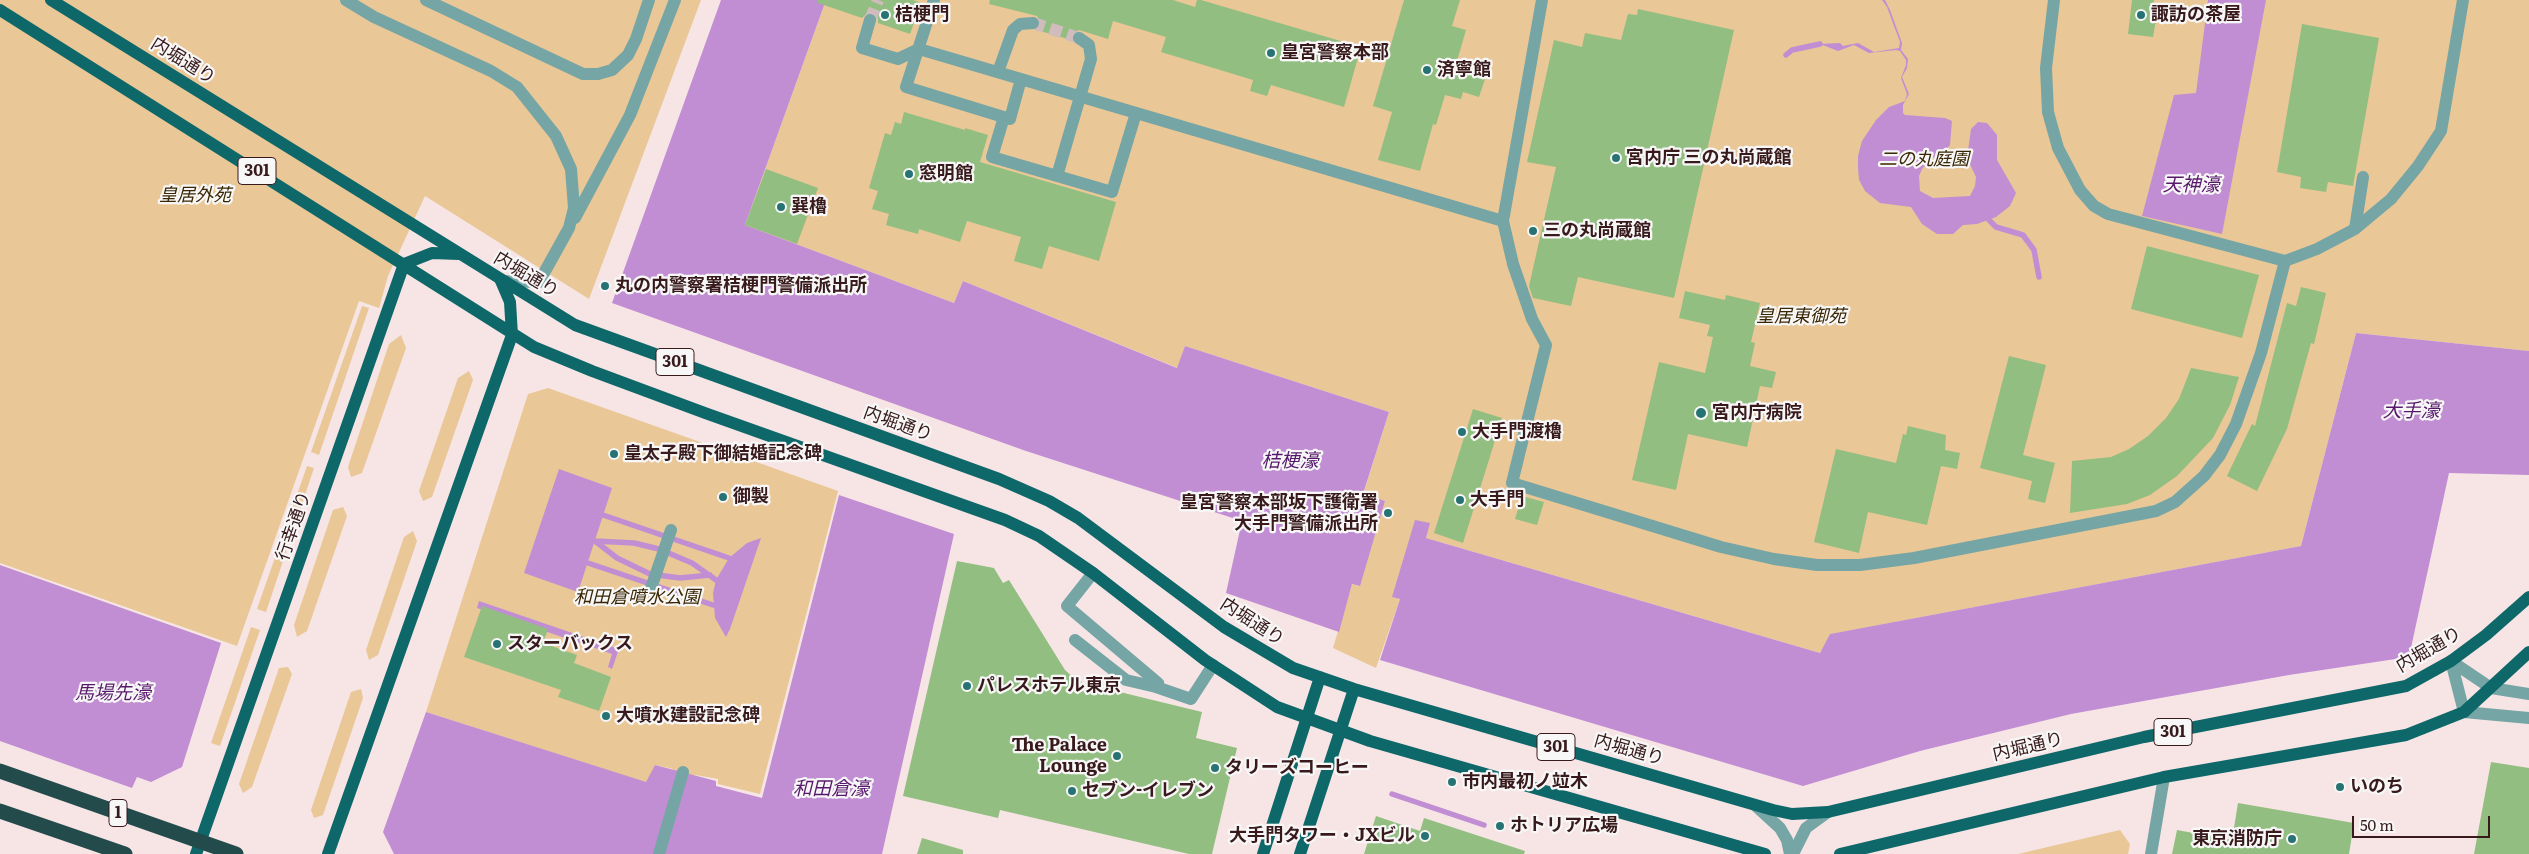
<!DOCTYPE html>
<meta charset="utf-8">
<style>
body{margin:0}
#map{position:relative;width:2529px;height:854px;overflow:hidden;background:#f7e5e5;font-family:Literata,serif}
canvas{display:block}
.scale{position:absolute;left:2352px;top:816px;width:138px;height:22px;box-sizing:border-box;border:2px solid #381a1c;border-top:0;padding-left:6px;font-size:15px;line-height:18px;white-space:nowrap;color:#381a1c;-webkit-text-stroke:4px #f7f7f7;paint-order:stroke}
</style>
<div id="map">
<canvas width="2529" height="854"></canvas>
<div class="scale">50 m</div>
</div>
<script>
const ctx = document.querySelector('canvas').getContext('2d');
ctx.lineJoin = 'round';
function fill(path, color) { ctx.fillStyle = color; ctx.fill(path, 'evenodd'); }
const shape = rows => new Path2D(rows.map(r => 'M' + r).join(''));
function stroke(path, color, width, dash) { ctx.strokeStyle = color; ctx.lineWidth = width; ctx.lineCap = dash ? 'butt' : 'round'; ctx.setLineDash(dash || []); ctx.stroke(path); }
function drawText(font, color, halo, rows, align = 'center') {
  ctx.font = font + ' Literata,"Noto Sans JP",serif'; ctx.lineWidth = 4.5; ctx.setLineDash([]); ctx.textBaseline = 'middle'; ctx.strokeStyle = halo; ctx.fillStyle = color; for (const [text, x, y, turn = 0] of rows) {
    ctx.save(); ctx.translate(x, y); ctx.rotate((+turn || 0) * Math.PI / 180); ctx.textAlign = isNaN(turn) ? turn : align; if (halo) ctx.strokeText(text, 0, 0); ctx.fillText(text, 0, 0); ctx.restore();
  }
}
fill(shape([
 [0,0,701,0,589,299,425,196,388,276,379,308,359,301,237,646,0,563],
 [826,0,2529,0,2529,351,2356,333,2301,546,1831,634,1820,653,1426,538,1429,523,1393,597,1400,599,1376,668,1333,648,1352,584,1359,586,1385,501,1363,495,1389,412,1185,346,1178,368,963,281,954,303,745,225],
 [362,306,369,308,319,455,311,452],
 [401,335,406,348,362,473,351,477,348,467,389,344],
 [469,371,473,380,432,497,423,501,419,491,458,378],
 [548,388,838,491,760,794,718,784,718,779,695,775,671,854,649,854,673,769,655,765,647,783,426,712,528,394],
 [307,466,314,468,266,612,257,609],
 [343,507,347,516,307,631,297,637,294,625,333,510],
 [413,531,417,541,378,655,369,660,366,650,404,537],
 [251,627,260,630,220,746,211,743],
 [288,667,292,674,252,787,243,793,239,784,279,668],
 [361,689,363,698,323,815,314,818,311,810,351,692],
 [2120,830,2130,844,2128,854,2018,854]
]), '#e9c796');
fill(shape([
 [721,0,826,0,745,225,954,303,963,281,1177,368,1185,346,1389,412,1363,494,1385,501,1360,586,1352,584,1339,632,1226,593,1242,521,1026,451,612,303],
 [1882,0,1885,0,1890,10,1902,43,1901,50,1908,59,1907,68,1902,77,1909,94,1903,105,1903,113,1905,115,1945,118,1952,121,1950,145,1945,151,1931,159,1922,169,1919,176,1920,191,1933,198,1970,196,1975,186,1976,177,1967,158,1971,129,1978,122,1987,123,1997,135,1997,160,2016,193,2010,206,1996,217,1977,224,1963,225,1953,234,1937,234,1922,224,1911,207,1880,203,1865,191,1859,180,1858,168,1858,156,1862,141,1876,120,1889,107,1905,101,1907,94,1901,78,1906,65,1906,60,1900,51,1896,50,1869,53,1854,45,1838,51,1820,44,1840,43,1843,46,1858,43,1874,52,1899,48,1900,42,1887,7],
 [2208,0,2266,0,2222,234,2142,216,2174,95,2196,93],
 [2356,333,2529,351,2529,475,2449,473,2409,657,2289,675,2071,714,1920,751,1803,786,1380,660,1400,599,1392,597,1415,520,1430,523,1426,538,1820,653,1830,634,2301,546],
 [559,469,612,488,578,592,524,573],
 [839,495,954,534,882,854,394,854,383,832,426,712,646,782,655,765,716,781,716,786,762,798],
 [761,538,730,629,726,637,715,618,713,593,716,580,729,558,747,543],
 [0,565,221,643,182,767,151,782,137,777,132,788,0,741],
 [479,601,619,649,612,669,608,667,612,654,477,608]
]), '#c18ed3');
stroke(shape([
 [1786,55,1792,50,1820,44],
 [1989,220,1996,227,2023,235,2034,250,2039,277],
 [603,515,729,558],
 [595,541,634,543,659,549,692,563,716,580],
 [595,541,617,558,650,574,680,578,710,575],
 [588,563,713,605],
 [1392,794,1484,825]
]), '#c18ed3', 5.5);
fill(shape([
 [818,0,913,0,921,3,910,34,878,23,878,18,873,12,868,12,862,18,818,3],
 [990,0,1173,0,1195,7,1197,0,1201,0,1361,47,1344,107,1271,85,1267,96,1250,91,1253,80,1161,52,1166,37,1113,21,1108,39,1079,30,1073,33,1071,40,1037,30,1041,23,1037,16,989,4],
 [1404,0,1460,0,1452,26,1466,30,1457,61,1472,65,1469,74,1485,79,1479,97,1463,92,1461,99,1445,95,1436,125,1433,124,1420,171,1378,160,1392,112,1373,106],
 [2132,0,2154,0,2151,19,2156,20,2153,37,2128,34],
 [1638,9,1734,30,1674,298,1578,277,1571,306,1533,298,1529,286,1556,167,1527,162,1554,40,1582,47,1585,33,1621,40,1628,14,1637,15],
 [2302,24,2379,38,2353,186,2328,182,2326,192,2300,188,2301,177,2277,172],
 [904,112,965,130,965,128,988,135,980,162,1116,202,1099,261,1049,246,1042,269,1014,261,1021,237,967,221,960,242,919,229,918,234,886,225,889,214,872,209,878,191,869,188,885,133,891,135,895,122,901,124],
 [766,169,818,188,797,244,745,225],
 [2147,246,2259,275,2242,338,2131,309],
 [2301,287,2326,293,2319,323,2314,344,2311,343,2287,429,2257,491,2227,476,2252,424,2255,426,2287,303,2296,306],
 [1685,291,1725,300,1726,295,1760,303,1751,342,1755,343,1750,366,1776,372,1772,388,1760,386,1747,447,1688,434,1676,490,1632,480,1659,362,1705,373,1713,337,1707,336,1710,325,1679,318],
 [2009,356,2046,365,2023,455,2055,463,2045,503,2028,499,2032,481,1980,468],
 [2191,368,2239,377,2230,405,2213,438,2177,476,2150,495,2127,504,2070,513,2072,461,2111,457,2129,449,2148,436,2166,418,2179,399],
 [1473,409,1502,418,1463,543,1434,533],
 [1908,426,1946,435,1945,450,1960,453,1957,469,1941,466,1927,525,1868,512,1859,553,1814,542,1836,449,1896,463,1903,434,1906,435],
 [1522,496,1544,502,1537,525,1515,519],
 [957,561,994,568,1003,583,1009,580,1065,670,1075,679,1087,684,1202,712,1196,738,1237,748,1212,854,1189,854,1000,810,998,818,903,796],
 [482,606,548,629,543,643,577,655,574,663,611,677,599,711,558,697,561,690,464,657],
 [2491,762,2529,768,2529,854,2474,854],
 [2238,803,2354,823,2349,854,2172,854,2177,830,2232,840],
 [1376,816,1420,831,1424,818,1525,851,1524,854,1364,854],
 [922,838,963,850,963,854,917,854]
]), '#93be81');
stroke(shape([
 [870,20,878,0],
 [1033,23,1079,38]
]), '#d1bcbd', 12, [12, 6]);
stroke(shape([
 [346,0,374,17,491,71,517,87,556,136,571,169,574,208,569,228,539,282,501,281],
 [426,0,583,74,598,74,612,70,628,55,636,39,649,0],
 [934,0,906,87,1010,119,1021,79],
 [1542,0,1503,221,1513,264,1532,319,1546,345,1512,483,1721,547,1774,559,1817,565,1860,565,1914,558,2156,511,2175,502,2204,476,2220,455,2236,424,2261,353,2285,261],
 [2054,0,2046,68,2048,112,2058,148,2080,190,2094,206,2108,214,2285,261,2317,249,2355,229,2391,199,2418,166,2441,131,2463,0],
 [870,20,862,48,898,59,919,49,1503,221],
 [998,72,1013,30,1020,24,1033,23],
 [1004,117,992,157,1112,192,1136,113],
 [1057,176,1091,59,1089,45,1079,38],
 [575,218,630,115,675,0],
 [2355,229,2363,177],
 [651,588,671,530],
 [1075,640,1126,680,1156,687,1158,683,1067,606,1093,573],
 [2451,661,2464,712,2529,718],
 [2451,661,2491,688,2529,694],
 [1156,687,1191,699,1213,665],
 [1756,806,1780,828,1787,840,1790,854],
 [659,854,683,772],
 [1793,854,1806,828,1828,812],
 [2151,854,2164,777]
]), '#76a5a5', 12);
stroke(shape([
 [51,0,575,325,999,479,1049,501,1078,518,1224,627,1293,668,1354,689,1773,810,1792,814,1828,812,2144,737,2406,686,2451,661,2486,635,2529,597],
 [0,10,534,347,592,371,705,413,1005,520,1039,536,1093,573,1205,660,1277,707,1370,741,1765,854],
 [196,854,404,264,432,253,459,254],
 [328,854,512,335,510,302,501,281],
 [1263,854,1320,677],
 [1300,854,1354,689],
 [1840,854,2164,777,2406,735,2464,712,2529,652]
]), '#0e6769', 12);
stroke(shape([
 [0,771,236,854],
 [0,811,125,854]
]), '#244b4c', 15);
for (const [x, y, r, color] of [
 [885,15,5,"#277273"],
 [2141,15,5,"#277273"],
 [1271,53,5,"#277273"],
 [1427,70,5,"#277273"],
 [1616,158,5,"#277273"],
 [909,174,5,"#277273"],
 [781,207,5,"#277273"],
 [1533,231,5,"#277273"],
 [605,286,5,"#277273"],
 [1701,413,6,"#277273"],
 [1462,432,5,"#277273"],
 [614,454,5,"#277273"],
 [723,497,5,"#277273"],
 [1460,500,5,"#277273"],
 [1388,513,5,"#277273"],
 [497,644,5,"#277273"],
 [967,686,5,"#277273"],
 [606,716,5,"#277273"],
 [1117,756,5,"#277273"],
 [1215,768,5,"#277273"],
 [1452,782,5,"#277273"],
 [2340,787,5,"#277273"],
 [1072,791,5,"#277273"],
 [1500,826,5,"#277273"],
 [1425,836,5,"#277273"],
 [2292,839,5,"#277273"]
]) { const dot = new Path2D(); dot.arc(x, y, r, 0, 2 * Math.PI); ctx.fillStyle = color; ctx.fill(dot); stroke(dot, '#f7f7f7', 2); }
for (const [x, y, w] of [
 [257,171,38],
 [675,362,38],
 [2173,732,38],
 [1556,747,38],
 [118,813,18]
]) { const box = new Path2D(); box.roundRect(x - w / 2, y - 13.5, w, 27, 4); ctx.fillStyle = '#f7f7f7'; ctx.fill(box); stroke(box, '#381a1c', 1); }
drawText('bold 16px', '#381a1c', null, [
 ["301",257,171],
 ["301",675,362],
 ["301",2173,732],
 ["301",1556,747],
 ["1",118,813]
]);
drawText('bold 18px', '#381a1c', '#f7f7f7', [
 ["桔梗門",895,15],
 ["諏訪の茶屋",2151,15],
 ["皇宮警察本部",1281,53],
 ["済寧館",1437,70],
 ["宮内庁 三の丸尚蔵館",1626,158],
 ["窓明館",919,174],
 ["巽櫓",791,207],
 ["三の丸尚蔵館",1543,231],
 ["丸の内警察署桔梗門警備派出所",615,286],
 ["宮内庁病院",1712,413],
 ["大手門渡櫓",1472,432],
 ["皇太子殿下御結婚記念碑",624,454],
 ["御製",733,497],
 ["大手門",1470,500],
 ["皇宮警察本部坂下護衛署",1378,503,"right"],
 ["大手門警備派出所",1378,524,"right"],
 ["スターバックス",507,644],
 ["パレスホテル東京",977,686],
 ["大噴水建設記念碑",616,716],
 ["The Palace",1107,746,"right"],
 ["Lounge",1107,767,"right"],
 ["タリーズコーヒー",1225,768],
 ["市内最初ノ竝木",1462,782],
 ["いのち",2350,787],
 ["セブン-イレブン",1082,791],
 ["ホトリア広場",1510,826],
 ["大手門タワー・JXビル",1415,836,"right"],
 ["東京消防庁",2282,839,"right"]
], 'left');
drawText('18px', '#381a1c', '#f7f7f7', [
 ["内堀通り",183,61,32],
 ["内堀通り",526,275,31],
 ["内堀通り",898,424,20],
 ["行幸通り",294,526,-71],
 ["内堀通り",1252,622,33],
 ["内堀通り",2429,650,-30],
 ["内堀通り",2028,747,-13],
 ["内堀通り",1629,750,16]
]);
drawText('italic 18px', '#3a2603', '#f7f7f7', [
 ["二の丸庭園",1924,160],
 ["皇居外苑",195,196],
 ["皇居東御苑",1801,317],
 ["和田倉噴水公園",637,598]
]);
drawText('italic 19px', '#58196c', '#f7f7f7', [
 ["天神濠",2191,185],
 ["大手濠",2411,411],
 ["桔梗濠",1290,461],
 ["馬場先濠",113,693],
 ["和田倉濠",831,789]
]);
</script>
